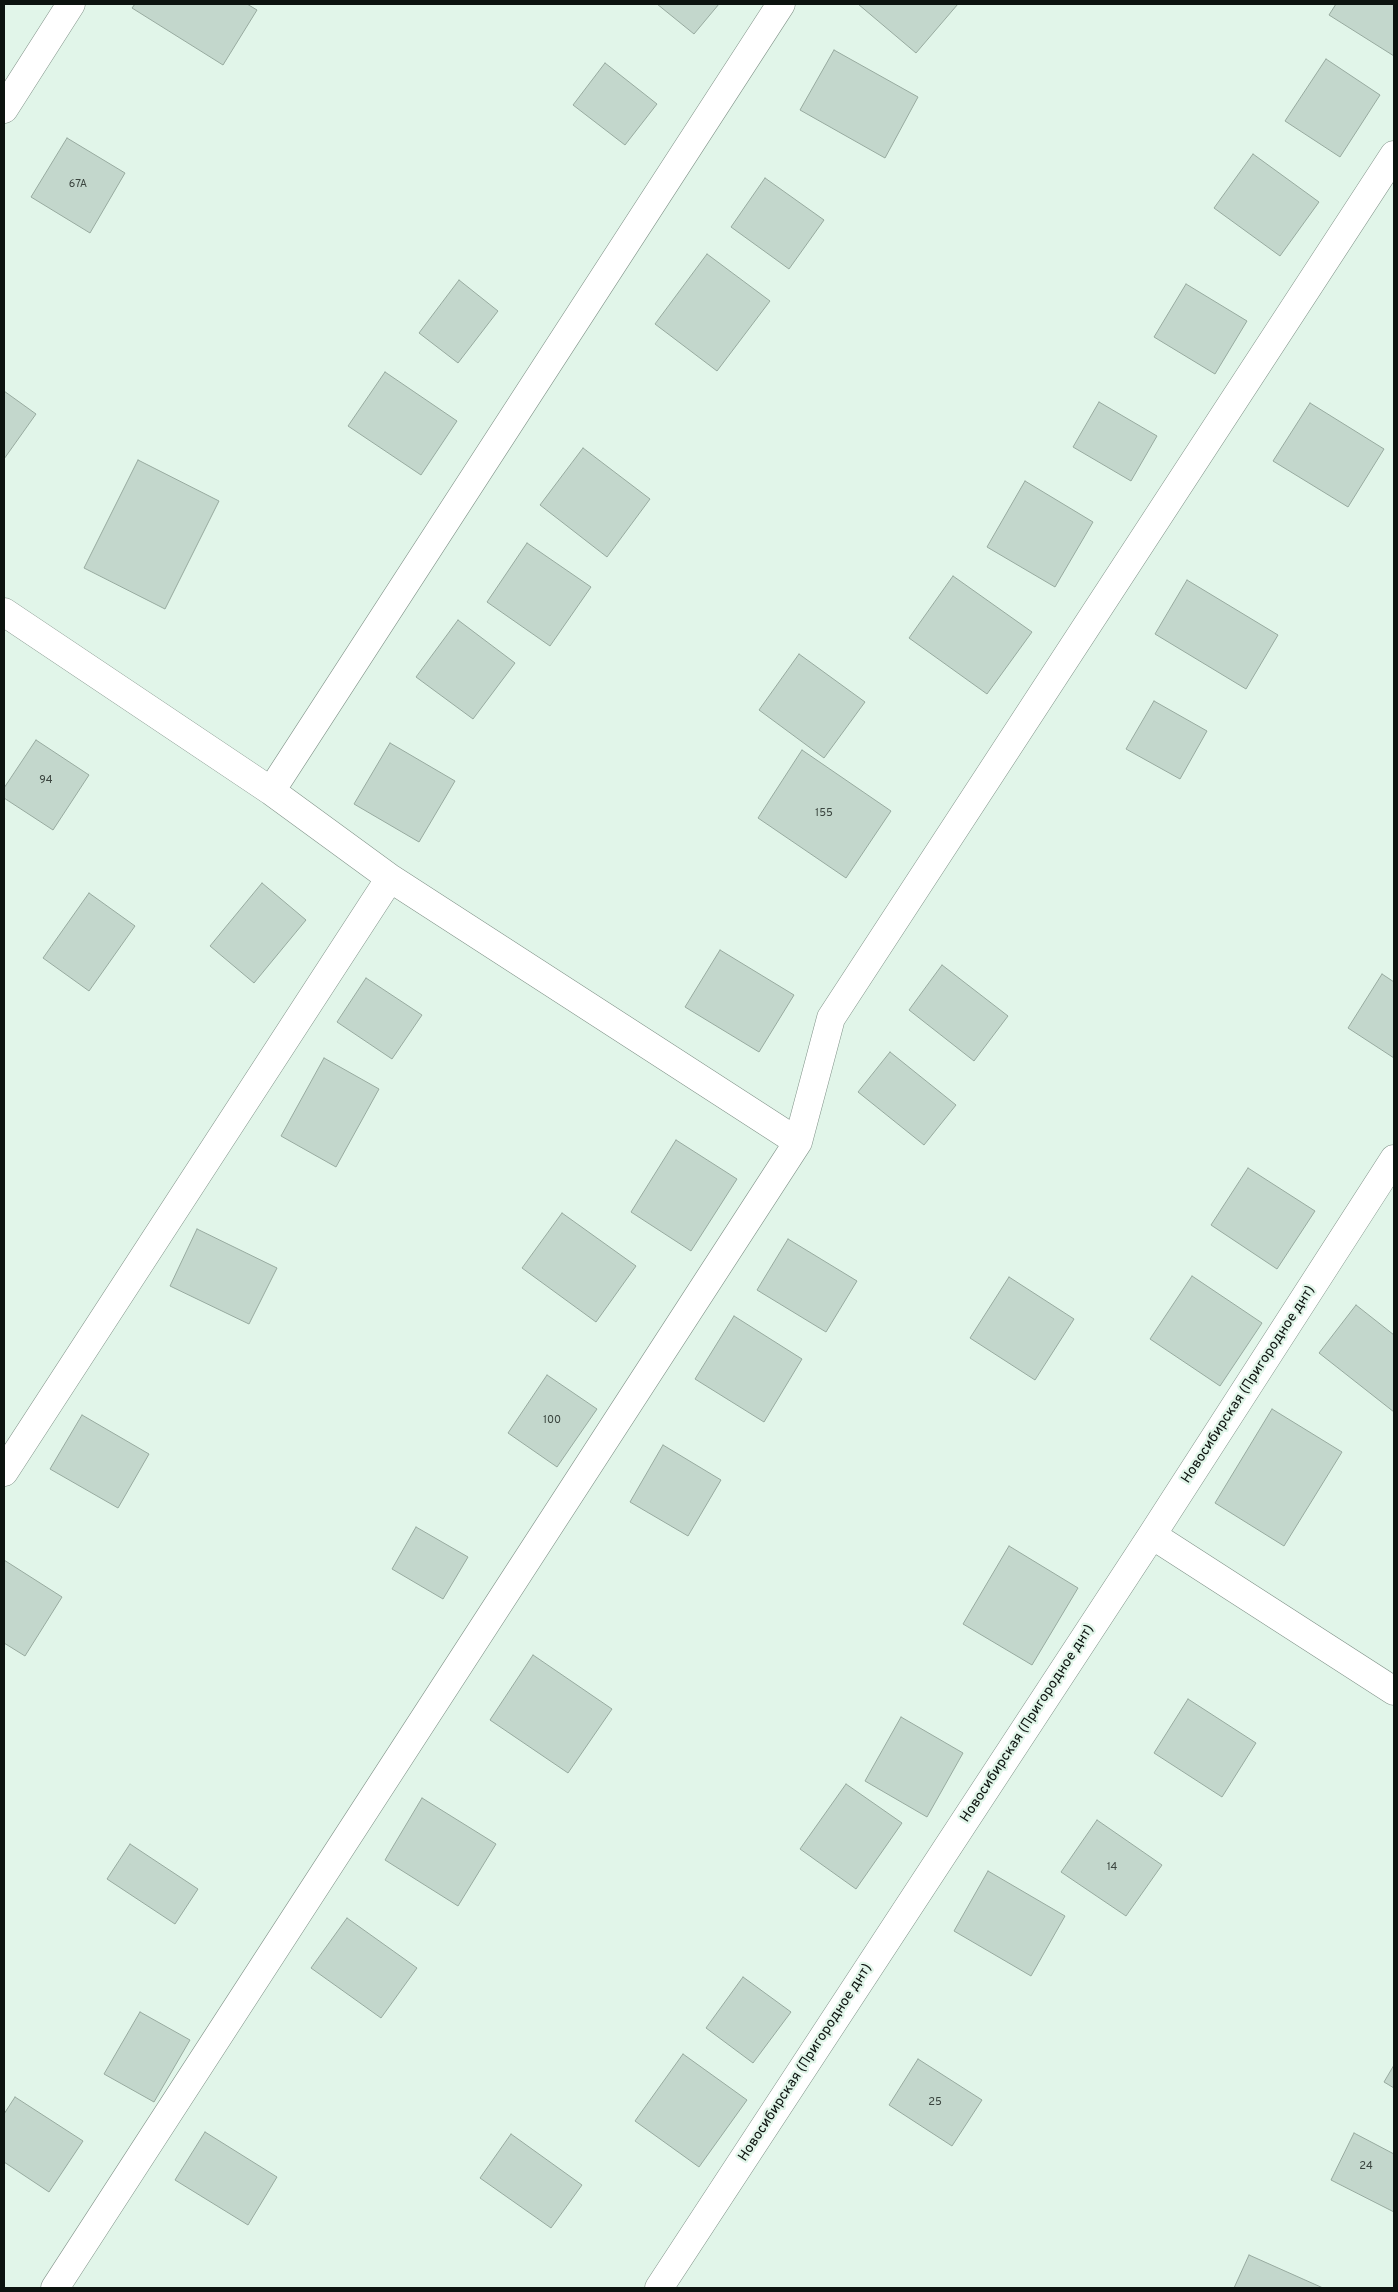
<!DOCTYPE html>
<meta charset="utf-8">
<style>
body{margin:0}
#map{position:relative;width:1398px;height:2292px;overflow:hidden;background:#e1f5e9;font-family:Overpass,sans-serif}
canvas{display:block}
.frame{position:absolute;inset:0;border:5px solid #0c130f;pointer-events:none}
</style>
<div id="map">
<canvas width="1398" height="2292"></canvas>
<div class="frame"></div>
</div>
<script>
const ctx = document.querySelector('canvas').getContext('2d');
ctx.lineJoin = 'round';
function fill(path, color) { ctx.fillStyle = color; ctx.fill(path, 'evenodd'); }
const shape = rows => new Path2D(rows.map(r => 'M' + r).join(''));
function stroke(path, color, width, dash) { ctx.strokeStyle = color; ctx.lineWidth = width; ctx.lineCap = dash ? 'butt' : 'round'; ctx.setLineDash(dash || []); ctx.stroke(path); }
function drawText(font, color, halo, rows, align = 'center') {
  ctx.font = font + ' Overpass,sans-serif'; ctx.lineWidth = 4.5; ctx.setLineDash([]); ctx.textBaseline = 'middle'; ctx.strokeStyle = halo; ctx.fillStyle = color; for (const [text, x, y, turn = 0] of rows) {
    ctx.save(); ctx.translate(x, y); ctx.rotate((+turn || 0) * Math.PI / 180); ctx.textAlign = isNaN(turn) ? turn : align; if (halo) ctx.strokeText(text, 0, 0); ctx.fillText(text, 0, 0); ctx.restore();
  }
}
const building = shape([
 [135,4,247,4,257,10,223,65,132,8,135,4],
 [657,4,719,4,694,34,657,4],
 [858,4,958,4,916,53,858,4],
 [1336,4,1394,4,1394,56,1329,15,1336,4],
 [834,50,918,97,885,158,800,110,834,50],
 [1326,59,1380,95,1340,157,1285,121,1326,59],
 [605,63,657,104,625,145,573,105,605,63],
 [67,138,125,173,90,233,31,197,67,138],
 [1253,154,1319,202,1280,256,1214,208,1253,154],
 [765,178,824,220,789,269,731,227,765,178],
 [707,254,770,301,717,371,655,324,707,254],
 [459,280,498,311,458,363,419,333,459,280],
 [1186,284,1247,321,1215,374,1154,337,1186,284],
 [385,372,457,421,421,475,348,426,385,372],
 [4,391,36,414,4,459,4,391],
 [1099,402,1157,436,1131,481,1073,447,1099,402],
 [1310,403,1384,449,1348,507,1273,461,1310,403],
 [583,448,650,499,607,557,540,505,583,448],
 [138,460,219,501,165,609,84,568,138,460],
 [1025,481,1093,522,1055,587,987,547,1025,481],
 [527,543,591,587,550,646,487,602,527,543],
 [953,576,1032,632,987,694,909,638,953,576],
 [1187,580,1278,635,1246,689,1155,634,1187,580],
 [458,620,515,663,473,719,416,677,458,620],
 [799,654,865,702,824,758,759,710,799,654],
 [1154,701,1207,731,1180,779,1126,749,1154,701],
 [36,740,89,775,53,830,4,798,4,788,36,740],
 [390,743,455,781,419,842,354,804,390,743],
 [802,750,891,811,846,878,758,818,802,750],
 [262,883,306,920,254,983,210,946,262,883],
 [89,893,135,926,89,991,43,958,89,893],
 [720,950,794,995,759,1052,685,1007,720,950],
 [942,965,1008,1016,974,1061,909,1010,942,965],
 [1382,974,1394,982,1394,1058,1348,1028,1382,974],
 [366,978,422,1015,392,1059,337,1022,366,978],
 [890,1052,956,1105,924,1145,858,1092,890,1052],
 [324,1058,379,1089,336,1167,281,1136,324,1058],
 [676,1140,737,1179,691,1251,631,1212,676,1140],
 [1248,1168,1315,1211,1277,1269,1211,1225,1248,1168],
 [562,1213,636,1266,596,1322,522,1268,562,1213],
 [197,1229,277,1268,249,1324,170,1286,197,1229],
 [788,1239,857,1281,826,1332,757,1290,788,1239],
 [1192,1276,1262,1323,1220,1386,1150,1339,1192,1276],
 [1009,1277,1074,1319,1035,1380,970,1338,1009,1277],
 [1356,1305,1394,1335,1394,1412,1319,1353,1356,1305],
 [734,1316,802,1359,764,1422,695,1379,734,1316],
 [547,1375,597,1409,557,1467,508,1433,547,1375],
 [1272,1409,1342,1452,1284,1546,1215,1503,1272,1409],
 [82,1415,149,1454,118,1508,50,1469,82,1415],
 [663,1445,721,1480,688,1536,630,1502,663,1445],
 [416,1527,468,1557,443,1599,392,1569,416,1527],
 [1009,1546,1078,1588,1032,1665,963,1624,1009,1546],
 [4,1560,62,1597,25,1656,4,1643,4,1560],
 [533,1655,612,1709,568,1773,490,1720,533,1655],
 [1188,1699,1256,1743,1222,1797,1154,1753,1188,1699],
 [901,1717,963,1753,927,1817,865,1781,901,1717],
 [846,1784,902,1823,856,1889,800,1849,846,1784],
 [422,1798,496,1844,458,1906,385,1860,422,1798],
 [1097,1820,1162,1865,1126,1916,1061,1872,1097,1820],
 [130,1844,198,1889,175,1924,107,1879,130,1844],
 [988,1871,1065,1916,1031,1976,954,1931,988,1871],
 [347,1918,417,1968,381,2018,311,1968,347,1918],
 [743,1977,791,2012,753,2063,706,2028,743,1977],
 [140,2012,190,2040,154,2102,104,2074,140,2012],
 [683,2054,747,2100,699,2167,635,2121,683,2054],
 [918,2059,982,2100,952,2146,889,2105,918,2059],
 [1394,2065,1394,2088,1384,2082,1394,2065],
 [15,2097,83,2141,49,2192,4,2162,4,2114,15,2097],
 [205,2132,277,2177,248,2225,175,2180,205,2132],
 [1354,2133,1394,2154,1394,2212,1331,2180,1354,2133],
 [511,2134,582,2185,551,2228,480,2178,511,2134],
 [1249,2255,1323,2288,1234,2288,1249,2255]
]);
fill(building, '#c3d7cc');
stroke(building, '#97aa9f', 1);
const minor = shape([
 [4,109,71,4],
 [4,612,271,791,390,878,798,1142],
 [271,791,781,4],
 [4,1472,390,878],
 [1152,1535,1394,1691],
 [55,2288,798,1142,831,1018,1394,155],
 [659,2288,1152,1535,1394,1159]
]);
stroke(minor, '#819389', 29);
stroke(minor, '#fff', 28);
drawText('11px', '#3a443e', null, [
 ["67А",78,185],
 ["94",46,781],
 ["155",824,814],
 ["100",552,1421],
 ["14",1112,1868],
 ["25",935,2103],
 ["24",1366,2167]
]);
drawText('14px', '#0c130f', '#e1f5e9', [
 ["Новосибирская (Пригородное днт)",1249,1385,-57],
 ["Новосибирская (Пригородное днт)",1028,1724,-57],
 ["Новосибирская (Пригородное днт)",806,2063,-57]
]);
</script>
